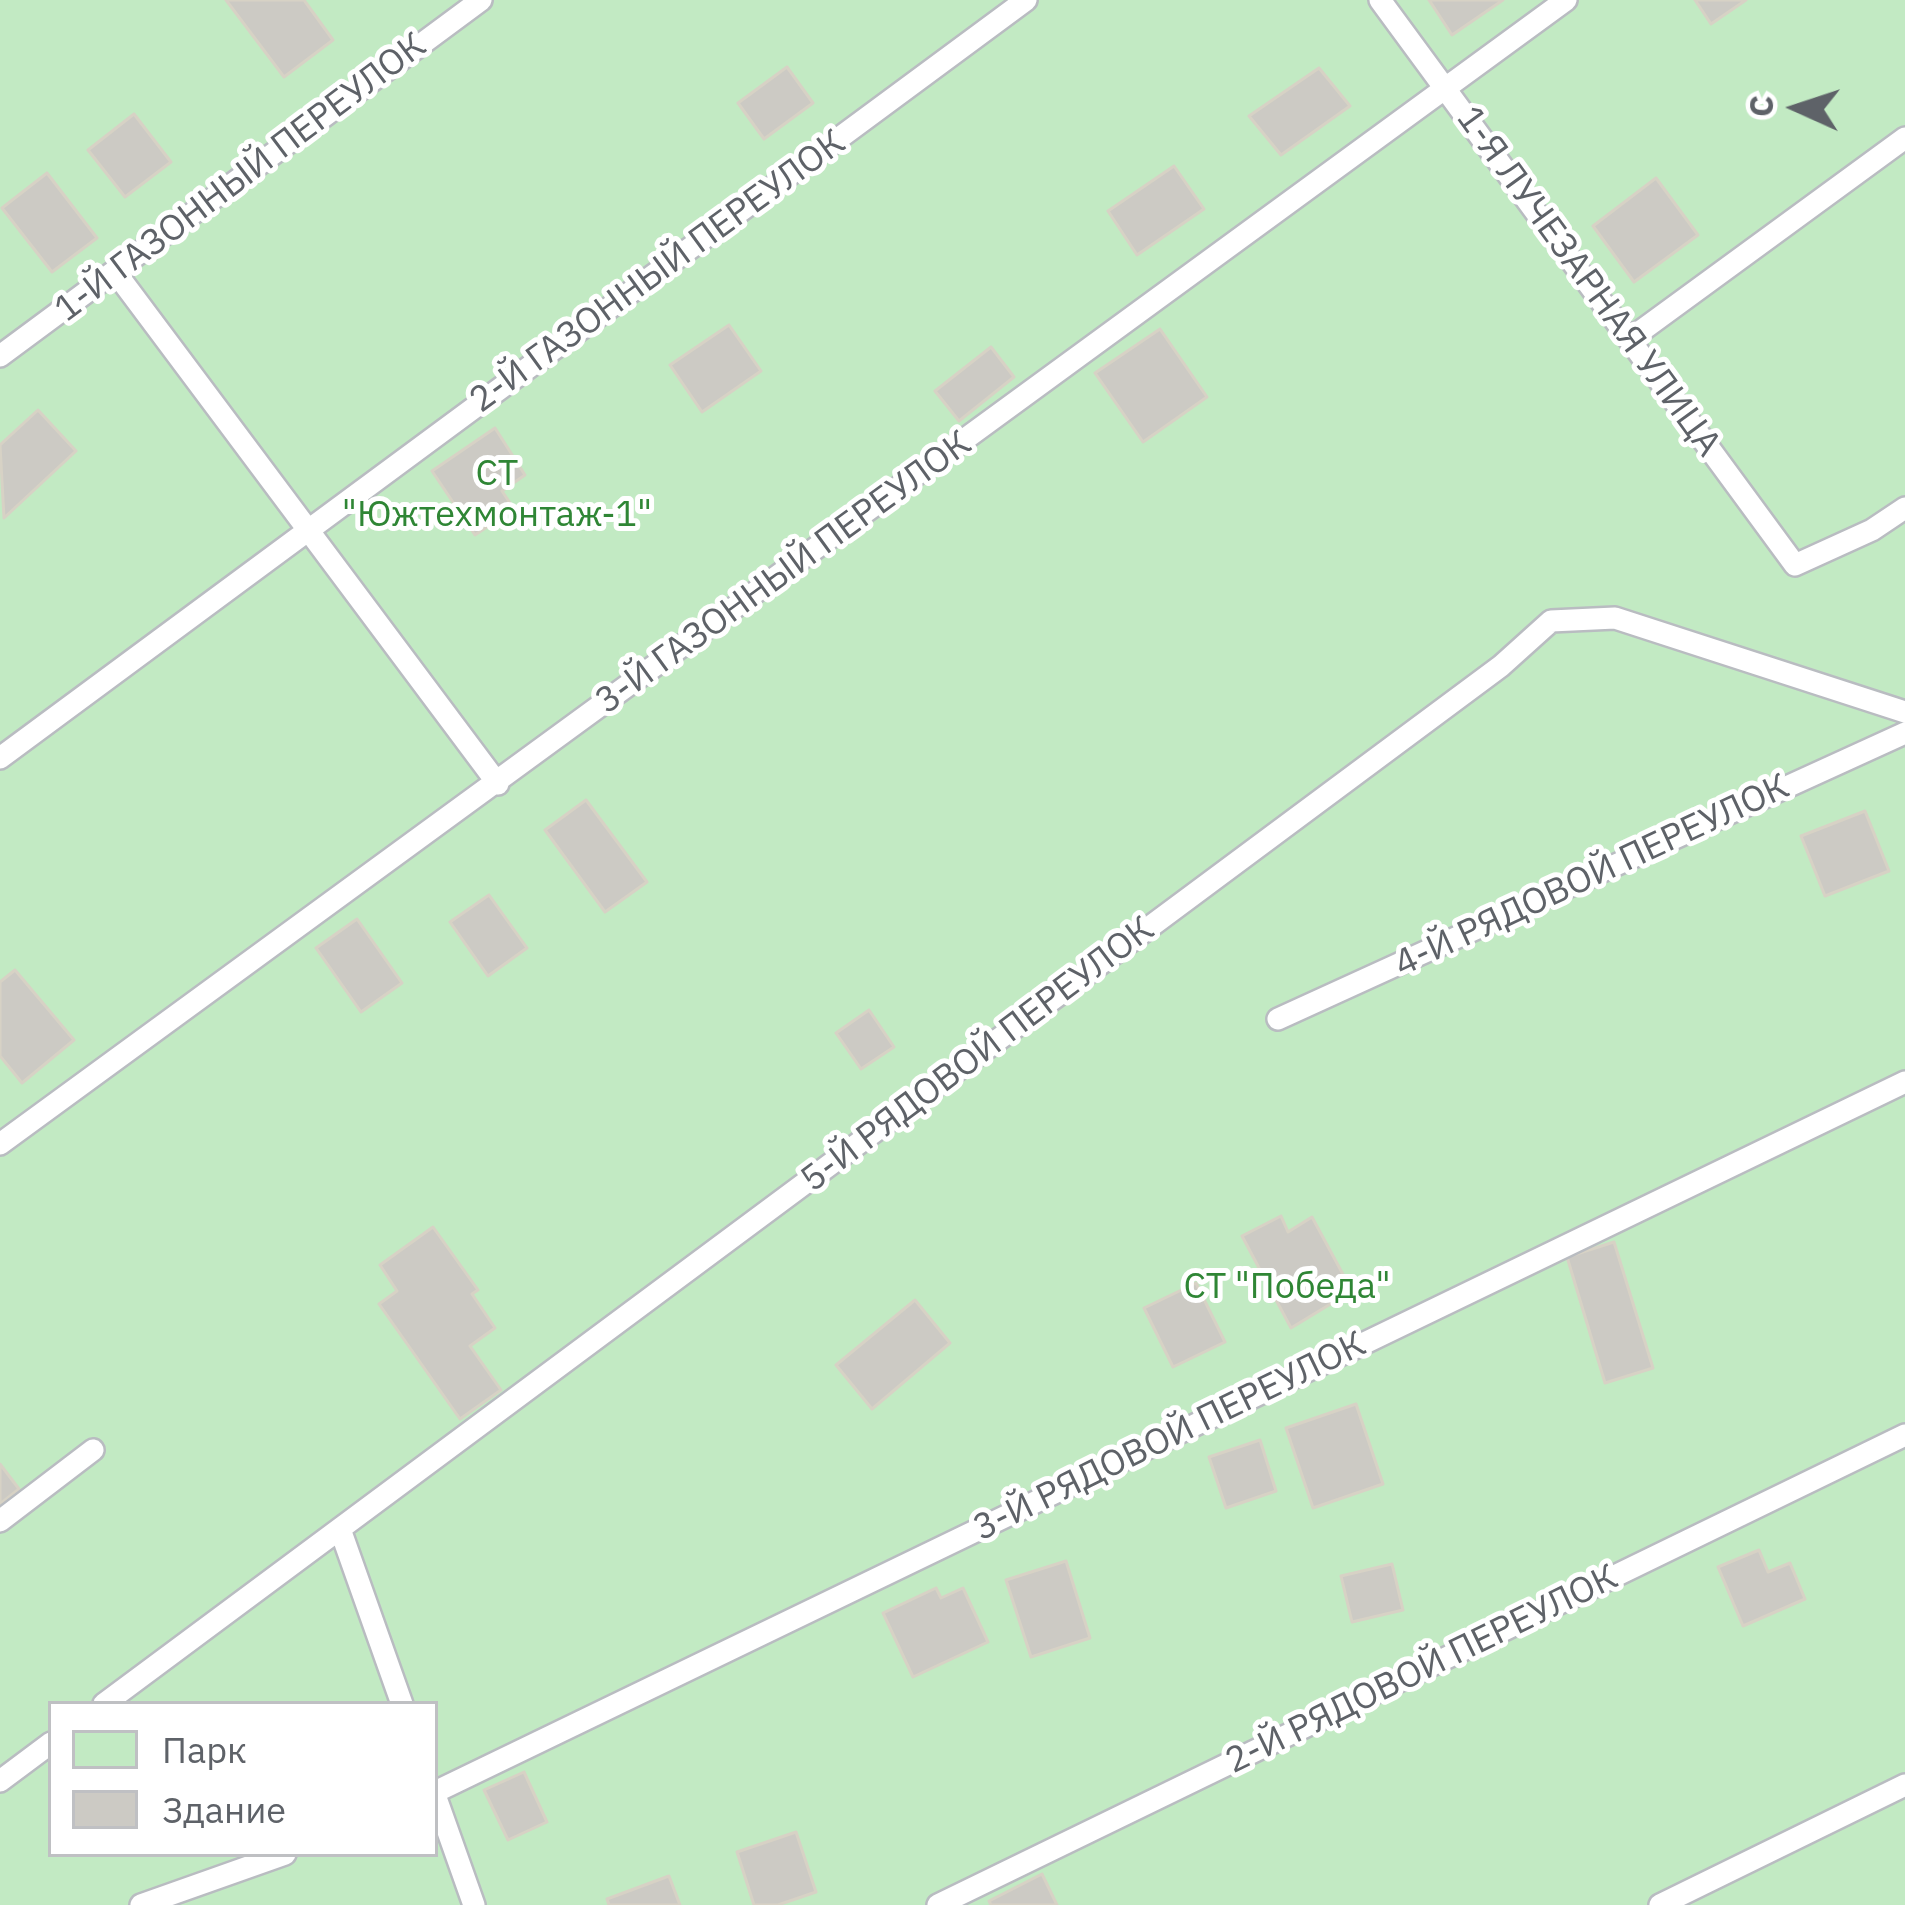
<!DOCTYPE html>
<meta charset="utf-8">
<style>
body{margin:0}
#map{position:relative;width:1905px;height:1905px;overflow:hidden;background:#f1efe7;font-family:"IBM Plex Sans",sans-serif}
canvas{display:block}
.legend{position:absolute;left:48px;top:1701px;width:390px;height:156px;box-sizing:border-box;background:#fff;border:3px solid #bfc0c3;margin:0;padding:15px 21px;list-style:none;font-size:36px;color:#5e6268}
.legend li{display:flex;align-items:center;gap:24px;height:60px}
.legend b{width:60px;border:3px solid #bfc0c3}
.north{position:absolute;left:1737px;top:48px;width:120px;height:120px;-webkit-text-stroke:9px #fff;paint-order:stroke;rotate:273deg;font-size:33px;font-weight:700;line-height:48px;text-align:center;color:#5e6268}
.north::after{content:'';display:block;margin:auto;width:42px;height:54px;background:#5e6268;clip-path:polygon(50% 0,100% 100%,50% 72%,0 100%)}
</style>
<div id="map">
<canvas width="1905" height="1905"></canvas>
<ul class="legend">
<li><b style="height:33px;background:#c2eac3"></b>Парк</li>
<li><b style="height:33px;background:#cccac4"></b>Здание</li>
</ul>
<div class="north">С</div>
</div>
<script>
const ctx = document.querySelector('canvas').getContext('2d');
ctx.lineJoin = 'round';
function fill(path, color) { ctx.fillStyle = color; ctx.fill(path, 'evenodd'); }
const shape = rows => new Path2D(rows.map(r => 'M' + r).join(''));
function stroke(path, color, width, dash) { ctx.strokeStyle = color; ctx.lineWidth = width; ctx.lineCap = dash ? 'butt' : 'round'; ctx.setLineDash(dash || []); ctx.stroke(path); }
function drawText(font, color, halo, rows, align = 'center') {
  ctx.font = font + ' "IBM Plex Sans",sans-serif'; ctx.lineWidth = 10; ctx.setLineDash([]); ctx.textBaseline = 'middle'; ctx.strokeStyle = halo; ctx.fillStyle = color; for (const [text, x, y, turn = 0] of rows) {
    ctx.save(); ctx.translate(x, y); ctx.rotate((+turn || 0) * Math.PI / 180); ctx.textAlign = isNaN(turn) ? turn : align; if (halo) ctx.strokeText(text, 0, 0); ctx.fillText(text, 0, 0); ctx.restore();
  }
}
fill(shape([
 [0,0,1905,0,1905,1905,0,1905],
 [51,1704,435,1704,435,1854,51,1854]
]), '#c2eac3');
const building = shape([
 [226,0,304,0,333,40,284,77,226,0],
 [1429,0,1503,0,1452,35,1429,0],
 [1695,0,1746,0,1711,24,1695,0],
 [787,67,813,103,764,139,738,103,787,67],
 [1319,68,1350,106,1281,155,1249,116,1319,68],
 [134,114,171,162,125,197,88,150,134,114],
 [1174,166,1204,209,1137,255,1108,211,1174,166],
 [47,173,97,238,52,272,2,208,47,173],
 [1656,178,1698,235,1634,282,1593,226,1656,178],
 [729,325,761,371,702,412,670,365,729,325],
 [1160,329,1207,397,1143,442,1095,373,1160,329],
 [991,347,1014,377,959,421,935,391,991,347],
 [38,410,76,451,4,518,0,445,38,410],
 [495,428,525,475,502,491,514,509,475,535,432,471,495,428],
 [586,800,647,882,605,912,545,830,586,800],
 [1865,811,1889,871,1825,896,1801,836,1865,811],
 [489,895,527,948,488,976,450,922,489,895],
 [357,919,402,983,361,1012,316,948,357,919],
 [15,970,74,1040,22,1083,0,1056,0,982,15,970],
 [869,1010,894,1047,861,1069,836,1033,869,1010],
 [1281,1216,1288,1232,1312,1217,1352,1291,1291,1328,1242,1236,1281,1216],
 [433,1227,478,1290,472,1294,495,1328,470,1346,501,1390,460,1419,379,1304,397,1291,380,1265,433,1227],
 [1614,1242,1653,1368,1605,1383,1567,1257,1614,1242],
 [1196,1283,1225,1342,1173,1367,1144,1308,1196,1283],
 [915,1300,950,1343,872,1409,836,1365,915,1300],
 [1356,1404,1383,1484,1313,1508,1286,1428,1356,1404],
 [1260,1440,1276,1491,1226,1508,1209,1457,1260,1440],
 [0,1464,19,1489,0,1504,0,1464],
 [1759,1550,1768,1572,1790,1563,1805,1599,1743,1626,1718,1567,1759,1550],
 [1066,1561,1090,1638,1031,1657,1006,1580,1066,1561],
 [1392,1564,1403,1610,1352,1622,1341,1576,1392,1564],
 [936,1588,941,1598,963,1588,988,1642,913,1677,883,1613,936,1588],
 [524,1772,547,1822,508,1840,484,1790,524,1772],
 [796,1832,816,1892,778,1905,754,1905,737,1852,796,1832],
 [1042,1874,1057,1905,991,1905,989,1901,1042,1874],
 [669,1876,680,1905,609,1905,607,1899,669,1876]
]);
fill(building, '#cccac4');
stroke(building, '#d7d2c5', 3);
const service = shape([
 [1380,0,1795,565,1872,530,1905,508],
 [116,273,498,784],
 [1630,339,1905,138],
 [0,356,481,0],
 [0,758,1026,0],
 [1278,1019,1905,733],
 [0,1144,1566,0],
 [0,1521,93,1450],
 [340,1529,402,1704],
 [104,1704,1501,666,1551,621,1615,618,1905,712],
 [0,1781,51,1743],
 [435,1792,1905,1082],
 [435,1795,474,1905],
 [141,1905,285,1854],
 [938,1905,1905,1435],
 [1660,1905,1905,1785]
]);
stroke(service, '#b9bcc1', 26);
stroke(service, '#fff', 21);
drawText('36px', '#5e6268', '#fff', [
 ["1-Й ГАЗОННЫЙ ПЕРЕУЛОК",241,178,-37],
 ["2-Й ГАЗОННЫЙ ПЕРЕУЛОК",658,272,-36],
 ["1-Я ЛУЧЕЗАРНАЯ УЛИЦА",1588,282,54],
 ["3-Й ГАЗОННЫЙ ПЕРЕУЛОК",784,573,-36],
 ["4-Й РЯДОВОЙ ПЕРЕУЛОК",1592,876,-25],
 ["5-Й РЯДОВОЙ ПЕРЕУЛОК",978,1055,-37],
 ["3-Й РЯДОВОЙ ПЕРЕУЛОК",1170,1437,-26],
 ["2-Й РЯДОВОЙ ПЕРЕУЛОК",1422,1670,-26]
]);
drawText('36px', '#2f8635', '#fff', [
 ["СТ",497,475],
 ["\"Южтехмонтаж-1\"",497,516],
 ["СТ \"Победа\"",1287,1288]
]);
</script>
